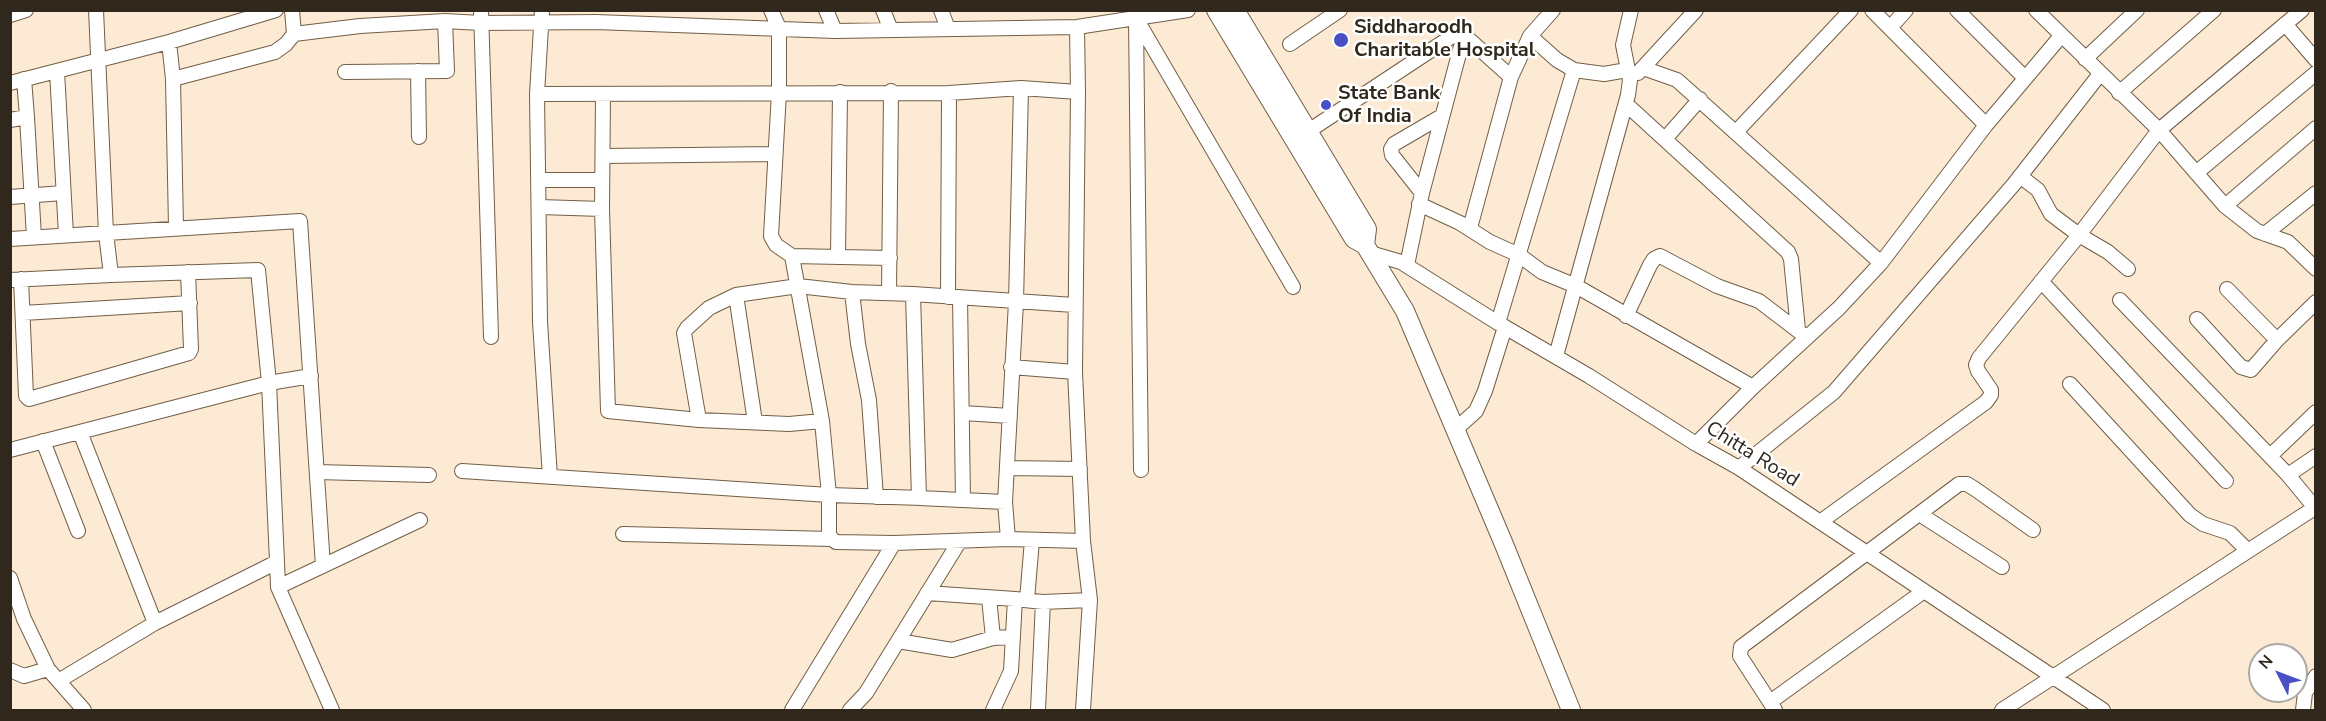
<!DOCTYPE html>
<style>
body{margin:0}
#map{position:relative;width:2326px;height:721px;overflow:hidden;background:#fcead4;font-family:"Nunito Sans",sans-serif}
canvas{display:block}
.frame{position:absolute;inset:0;border:12px solid #30271d;pointer-events:none}
.north{position:absolute;left:2248px;top:643px;width:60px;height:60px;box-sizing:border-box;background:#fff;border:2px solid #aca9a5;border-radius:50%;rotate:312deg;font-size:16px;font-weight:700;line-height:24px;text-align:center;color:#30271d}
.north::after{content:'';display:block;margin:auto;width:21px;height:27px;background:#494fc5;clip-path:polygon(50% 0,100% 100%,50% 72%,0 100%)}
</style>
<div id="map">
<canvas width="2326" height="721"></canvas>
<div class="frame"></div>
<div class="north">N</div>
</div>
<script>
const ctx = document.querySelector('canvas').getContext('2d');
ctx.lineJoin = 'round';
const shape = rows => new Path2D(rows.map(r => 'M' + r).join(''));
function stroke(path, color, width, dash) { ctx.strokeStyle = color; ctx.lineWidth = width; ctx.lineCap = dash ? 'butt' : 'round'; ctx.setLineDash(dash || []); ctx.stroke(path); }
function drawText(font, color, halo, rows, align = 'center') {
  ctx.font = font + ' "Nunito Sans",sans-serif'; ctx.lineWidth = 5; ctx.setLineDash([]); ctx.textBaseline = 'middle'; ctx.strokeStyle = halo; ctx.fillStyle = color; for (const [text, x, y, turn = 0] of rows) {
    ctx.save(); ctx.translate(x, y); ctx.rotate((+turn || 0) * Math.PI / 180); ctx.textAlign = isNaN(turn) ? turn : align; if (halo) ctx.strokeText(text, 0, 0); ctx.fillText(text, 0, 0); ctx.restore();
  }
}
const minor = shape([
 [96,10,106,233,111,275,258,270,269,383,277,562],
 [481,10,491,337],
 [542,10,537,94,540,322,550,477],
 [771,10,779,28,779,92,771,236,776,245,792,256],
 [826,10,835,31],
 [883,10,891,30],
 [941,10,948,29],
 [1872,10,1986,125],
 [1957,10,2025,78],
 [2036,10,2159,130,2225,206,2257,231,2288,242,2316,269],
 [10,15,26,10],
 [1136,18,1141,470],
 [1137,20,1293,287],
 [2285,24,2316,60],
 [1890,28,1906,10],
 [294,34,360,26,445,21,481,23,596,22,835,31,1077,27,1188,10],
 [1530,36,1557,60,1574,70,1604,74,1627,70],
 [169,42,173,79,176,227],
 [1290,44,1340,10],
 [2085,59,2137,10],
 [1643,68,1677,80,1881,263],
 [57,71,66,235],
 [418,71,419,137],
 [345,72,447,71,445,21],
 [1638,73,1696,10],
 [173,79,275,52,286,44,294,34,292,10],
 [10,83,169,42,276,10],
 [1078,92,1075,372,1083,541,1090,600,1083,710],
 [2119,93,2214,10],
 [537,94,949,93,1021,88,1078,92,1077,27],
 [603,94,602,209,608,411,699,420,789,424,822,421],
 [1626,104,1788,252,1791,259,1798,330],
 [27,117,34,237],
 [10,120,27,117,24,79],
 [1307,132,1457,33,1464,35,1511,77],
 [1736,132,1851,10],
 [1665,139,1700,99],
 [603,156,775,154],
 [2196,173,2316,73],
 [2020,176,2038,190,2051,214,2079,235,2108,252,2128,269],
 [538,180,602,180],
 [1422,193,1392,155,1391,149,1394,144,1442,116],
 [10,197,63,193],
 [1419,204,1460,223,1490,242,1519,255,1542,272,1576,286,1753,387],
 [2225,206,2316,128],
 [540,207,602,209],
 [1470,228,1511,77,1530,36,1553,10],
 [2265,234,2316,193],
 [10,239,300,221,323,566],
 [1370,253,1401,262,1498,323,1589,376,1696,444,1739,468,2103,710],
 [838,257,840,92],
 [890,258,792,256,822,421,829,495,829,535,832,539,836,542,894,543,1008,539,1083,541],
 [1407,265,1422,193,1464,35],
 [21,279,26,396,29,399,189,353,191,349,188,272],
 [10,280,111,275],
 [2041,281,2226,481],
 [2227,289,2277,340],
 [852,292,858,344,869,400,876,497],
 [889,293,891,91],
 [913,294,919,498,1005,502],
 [736,295,755,422],
 [948,297,949,93],
 [960,297,963,500],
 [2120,300,2288,475,2316,509],
 [23,313,190,303],
 [1626,316,1650,265,1654,259,1660,256,1717,286,1759,301,1801,333],
 [2197,319,2241,367,2251,370,2277,340,2316,302],
 [1498,323,1574,70],
 [1556,356,1628,95,1630,80,1623,45,1631,10],
 [1011,367,1075,372],
 [2070,384,2190,515,2203,524,2230,533,2248,551],
 [963,413,1010,416],
 [699,420,684,333,687,328,709,308,736,295,798,286,852,292,913,294,1074,305],
 [1456,429,1476,411,1485,391,1505,327],
 [43,441,78,531],
 [1696,444,1753,387,1839,308,1881,263,1986,125,2061,36],
 [10,450,269,383,311,376],
 [2270,456,2316,412],
 [1007,468,1080,469],
 [1739,468,1834,392,2014,184,2100,74],
 [462,471,829,495,923,498],
 [317,472,429,475],
 [2288,475,2316,456],
 [1921,515,2002,567],
 [1820,522,1986,402,1991,395,1991,390,1978,371,1976,365,1979,358,2079,235,2159,130,2302,10],
 [623,534,832,539],
 [1008,539,1005,502,1016,302,1021,88],
 [10,578,24,619,48,669,84,710],
 [278,587,420,520],
 [927,593,1015,599],
 [989,598,993,638],
 [1027,600,1032,540],
 [155,623,277,562,278,587,332,710],
 [898,641,952,650,993,638,1013,637],
 [10,670,24,676,48,669],
 [60,680,155,623,80,432],
 [1770,702,1924,591],
 [792,710,894,543],
 [850,710,866,693,959,542],
 [993,710,1011,671,1015,599,1043,602,1090,600],
 [1038,710,1043,602],
 [1775,710,1740,656,1741,647,1959,484,1967,484,1975,489,2033,530],
 [2002,710,2316,507],
 [2303,710,2305,693,2316,676]
]);
const major = shape([
 [1216,10,1354,239,1365,245,1405,311,1503,542,1571,710],
 [1235,10,1367,229,1365,245]
]);
stroke(minor, '#725e46', 16);
stroke(major, '#725e46', 20);
stroke(minor, '#fff', 14);
stroke(major, '#fff', 18);
for (const [x, y, r, color] of [
 [1341,40,8,"#494fc5"],
 [1326,105,6,"#494fc5"]
]) { const dot = new Path2D(); dot.arc(x, y, r, 0, 2 * Math.PI); ctx.fillStyle = color; ctx.fill(dot); stroke(dot, '#fff', 2); }
drawText('bold 20px', '#30271d', '#fff', [
 ["Siddharoodh",1354,28],
 ["Charitable Hospital",1354,51],
 ["State Bank",1338,94],
 ["Of India",1338,117]
], 'left');
drawText('20px', '#30271d', '#fff', [
 ["Chitta Road",1752,455,32]
]);
</script>
